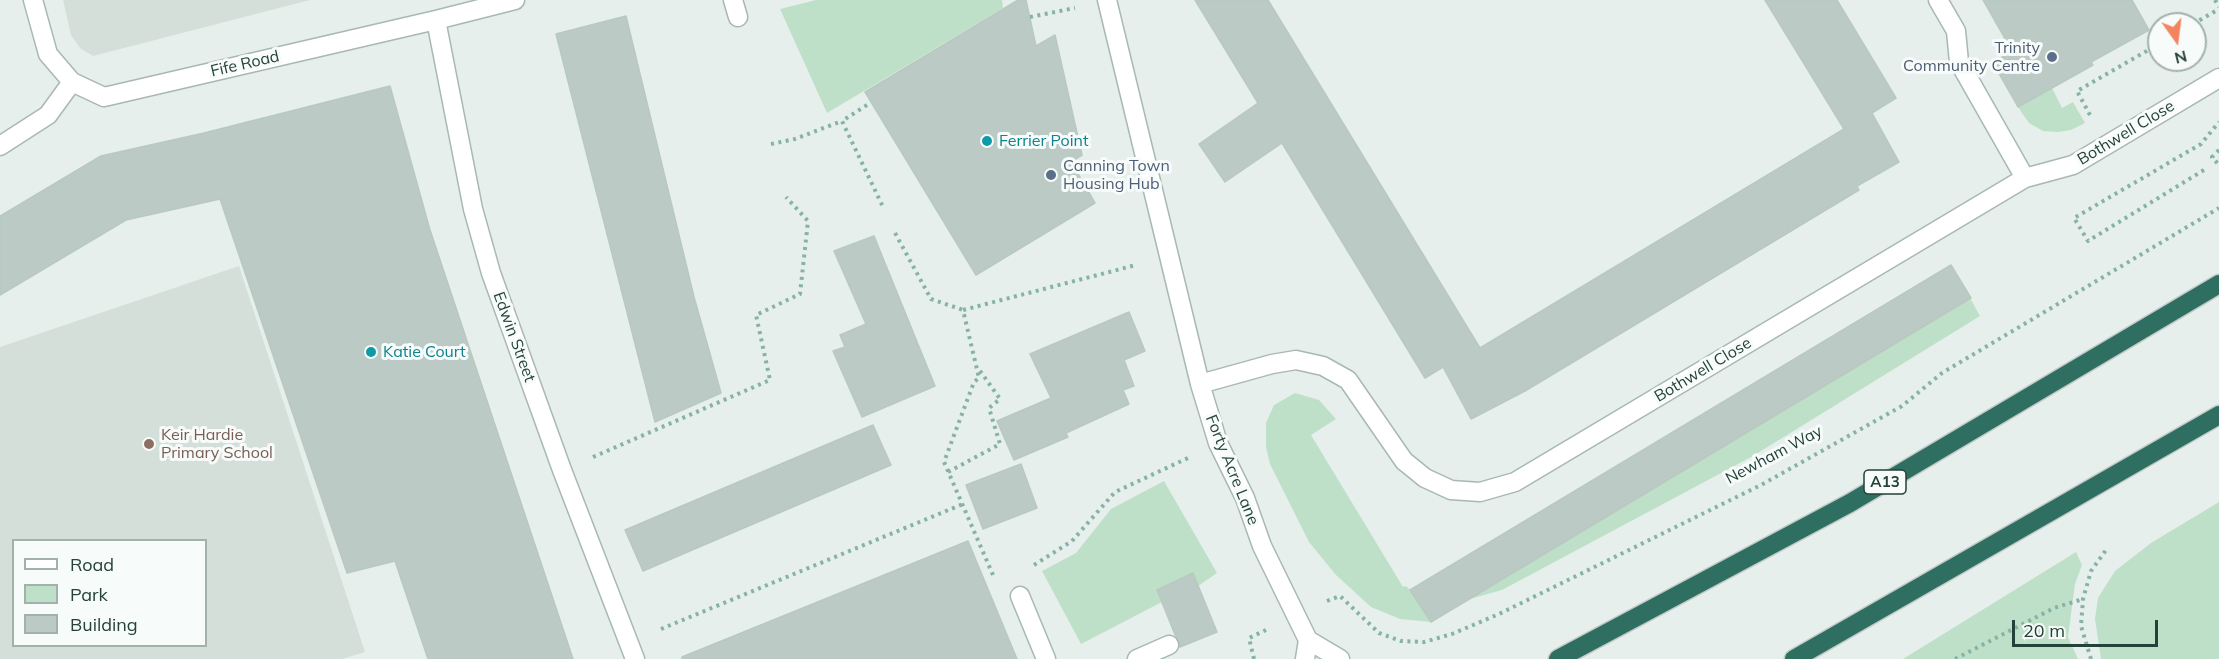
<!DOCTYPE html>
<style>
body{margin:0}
#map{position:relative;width:2219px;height:659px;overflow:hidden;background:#e6efeb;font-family:Mulish,sans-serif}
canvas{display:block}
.legend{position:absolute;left:12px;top:539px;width:195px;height:108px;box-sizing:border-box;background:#f7fbf9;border:2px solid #a3b1ad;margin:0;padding:8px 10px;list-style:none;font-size:18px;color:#24423a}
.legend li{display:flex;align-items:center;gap:12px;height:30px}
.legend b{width:30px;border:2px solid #a3b1ad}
.north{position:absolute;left:2147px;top:12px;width:60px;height:60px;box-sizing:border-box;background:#f7fbf9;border:2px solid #a3b1ad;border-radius:50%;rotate:166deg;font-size:16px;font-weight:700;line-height:24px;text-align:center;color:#24423a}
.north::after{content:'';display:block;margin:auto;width:21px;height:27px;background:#f4845f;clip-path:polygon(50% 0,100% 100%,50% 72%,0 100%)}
.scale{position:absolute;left:2012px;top:620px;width:146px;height:27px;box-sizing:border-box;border:3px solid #24423a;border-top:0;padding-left:8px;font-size:18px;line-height:21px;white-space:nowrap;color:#24423a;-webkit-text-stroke:4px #f7fbf9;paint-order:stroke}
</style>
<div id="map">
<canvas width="2219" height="659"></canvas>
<ul class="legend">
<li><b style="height:8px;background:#fff"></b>Road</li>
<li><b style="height:16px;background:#bfe0c8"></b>Park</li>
<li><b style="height:16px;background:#bbcac4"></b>Building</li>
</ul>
<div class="north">N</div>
<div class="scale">20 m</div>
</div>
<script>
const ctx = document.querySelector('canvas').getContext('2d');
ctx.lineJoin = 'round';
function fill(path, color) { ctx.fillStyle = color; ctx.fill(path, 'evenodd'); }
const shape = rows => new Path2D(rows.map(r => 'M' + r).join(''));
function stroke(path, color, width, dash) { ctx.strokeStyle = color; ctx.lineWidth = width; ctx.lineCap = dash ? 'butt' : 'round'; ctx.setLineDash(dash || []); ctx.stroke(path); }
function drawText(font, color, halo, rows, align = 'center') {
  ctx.font = font + ' Mulish,sans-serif'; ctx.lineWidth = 6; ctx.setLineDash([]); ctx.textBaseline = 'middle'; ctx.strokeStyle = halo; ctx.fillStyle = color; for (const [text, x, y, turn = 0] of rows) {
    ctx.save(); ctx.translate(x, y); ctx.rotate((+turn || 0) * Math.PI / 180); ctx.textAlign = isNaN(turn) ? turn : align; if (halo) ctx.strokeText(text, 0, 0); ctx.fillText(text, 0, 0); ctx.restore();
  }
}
fill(shape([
 [63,0,310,0,93,56,80,48,71,35],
 [239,266,365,652,342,659,0,659,0,347],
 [14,540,206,540,206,646,14,646]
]), '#d4dfda');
fill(shape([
 [816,0,1002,0,1003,8,827,113,780,9],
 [2052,88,2062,108,2073,102,2085,123,2071,130,2058,132,2043,131,2029,123,2018,107],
 [1970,298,1980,316,1753,456,1502,590,1466,600],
 [1295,393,1319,400,1336,419,1311,435,1403,587,1406,586,1410,590,1431,622,1400,619,1371,607,1336,575,1309,542,1270,464,1266,447,1266,423,1274,405],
 [1164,481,1217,573,1198,586,1162,602,1081,644,1042,571,1076,553,1111,509],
 [2219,502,2219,659,2101,659,2095,619,2098,598,2115,571,2151,543],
 [2076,552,2082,565,2075,584,2068,637,2078,659,1903,659]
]), '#bfe0c8');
const building = shape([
 [1018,0,1026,0,1036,46,1055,35,1082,155,1071,162,1095,203,976,275,865,92,1018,0],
 [1195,0,1268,0,1480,348,1844,129,1765,0,1837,0,1896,98,1872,113,1899,162,1857,186,1859,190,1525,391,1471,419,1443,367,1425,378,1282,143,1225,182,1199,144,1258,103,1195,0],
 [1983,0,2132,0,2149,30,2091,62,2093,65,2018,107,1993,63,2012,51,1983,0],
 [626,16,694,297,721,393,655,422,556,34,626,16],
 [390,86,430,230,573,659,428,659,395,561,347,573,220,199,126,220,0,295,0,216,101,156,204,133,390,86],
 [874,236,935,386,862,417,833,351,845,347,840,335,866,324,834,251,874,236],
 [1951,265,1971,298,1431,622,1410,590,1951,265],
 [1129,312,1145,351,1124,360,1134,386,1123,390,1129,404,1066,433,1068,437,1014,460,997,421,1051,398,1030,354,1129,312],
 [873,425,891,465,643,571,625,530,873,425],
 [1021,464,1037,508,983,529,966,485,1021,464],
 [968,541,1017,659,682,659,682,657,968,541],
 [1193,573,1217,632,1180,647,1157,590,1193,573]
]);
fill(building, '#bbcac4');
stroke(building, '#b8c9c2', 1.5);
const lane = shape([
 [733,0,738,17],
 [1020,596,1046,659],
 [1137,659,1169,645]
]);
const street = shape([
 [33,0,48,54,72,82,104,97,436,20,515,0],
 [1107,0,1200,384,1218,443,1245,498,1262,546,1308,640,1340,659],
 [1938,0,1956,31,1959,62,2025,178],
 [436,20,473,209,491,273,562,470,635,659],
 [0,146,48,115,72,82],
 [1200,384,1272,364,1296,360,1323,366,1348,380,1404,461,1425,478,1451,490,1480,492,1515,482,2025,178,2073,165,2219,78],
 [1305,659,1308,640]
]);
const highway = shape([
 [1558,659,1850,503,2219,284],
 [1794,659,2219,415]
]);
stroke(lane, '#a8b8b2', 21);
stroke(street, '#a8b8b2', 21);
stroke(highway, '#c2cac8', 21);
stroke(shape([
 [2215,0,2219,7],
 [1030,17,1075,8],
 [2193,24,2219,9],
 [867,105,842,121,883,207],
 [2090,115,2077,91,2159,44],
 [771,144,795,139,842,121],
 [2219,150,2212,157,2219,165],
 [2204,170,2088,241,2074,218,2201,144,2219,122],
 [895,233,931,299,963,310],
 [593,457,770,380,756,315,800,294,808,221,786,197],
 [948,472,1000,444,989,408,1000,399,978,368],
 [1034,565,1072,541,1115,492,1188,458],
 [993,575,944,462,974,382,979,378,963,310,1136,265],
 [1327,601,1340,596,1379,633,1401,641,1424,642,1452,634,1499,614,1761,485,1902,406,1942,373,2219,208],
 [661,629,963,504],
 [1254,659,1249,638,1266,630],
 [1955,659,2054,608,2083,599],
 [2091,659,2081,626,2083,599,2091,571,2106,550]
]), '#86b3a5', 4, [3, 4.5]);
stroke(lane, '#fff', 18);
stroke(street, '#fff', 18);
stroke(highway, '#2f6f62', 18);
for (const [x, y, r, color] of [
 [2052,57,6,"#5c6f8a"],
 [987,141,6,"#0f9aa8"],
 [1051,175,6,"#5c6f8a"],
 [371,352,6,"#0f9aa8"],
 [149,444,6,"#8d6e63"]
]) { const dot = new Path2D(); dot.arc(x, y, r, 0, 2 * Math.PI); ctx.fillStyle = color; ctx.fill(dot); stroke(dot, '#f7fbf9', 2); }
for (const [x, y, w] of [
 [1885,482,42]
]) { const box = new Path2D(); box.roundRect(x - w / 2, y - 12, w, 24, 4.5); ctx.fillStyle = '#f7fbf9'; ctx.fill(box); stroke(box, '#24423a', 1.5); }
drawText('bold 15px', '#24423a', null, [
 ["A13",1885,482]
]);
drawText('16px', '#4e5e75', '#f7fbf9', [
 ["Trinity",2040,48],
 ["Community Centre",2040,66],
 ["Canning Town",1063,166,"left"],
 ["Housing Hub",1063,184,"left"]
], 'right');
drawText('16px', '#24423a', '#f7fbf9', [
 ["Fife Road",245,64,-13],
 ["Bothwell Close",2126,133,-31],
 ["Edwin Street",514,337,70],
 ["Bothwell Close",1703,370,-31],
 ["Newham Way",1774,455,-28],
 ["Forty Acre Lane",1232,470,68]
]);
drawText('16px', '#0d838f', '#f7fbf9', [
 ["Ferrier Point",999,141],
 ["Katie Court",383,352]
], 'left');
drawText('16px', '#785e54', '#f7fbf9', [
 ["Keir Hardie",161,435],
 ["Primary School",161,453]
], 'left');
</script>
